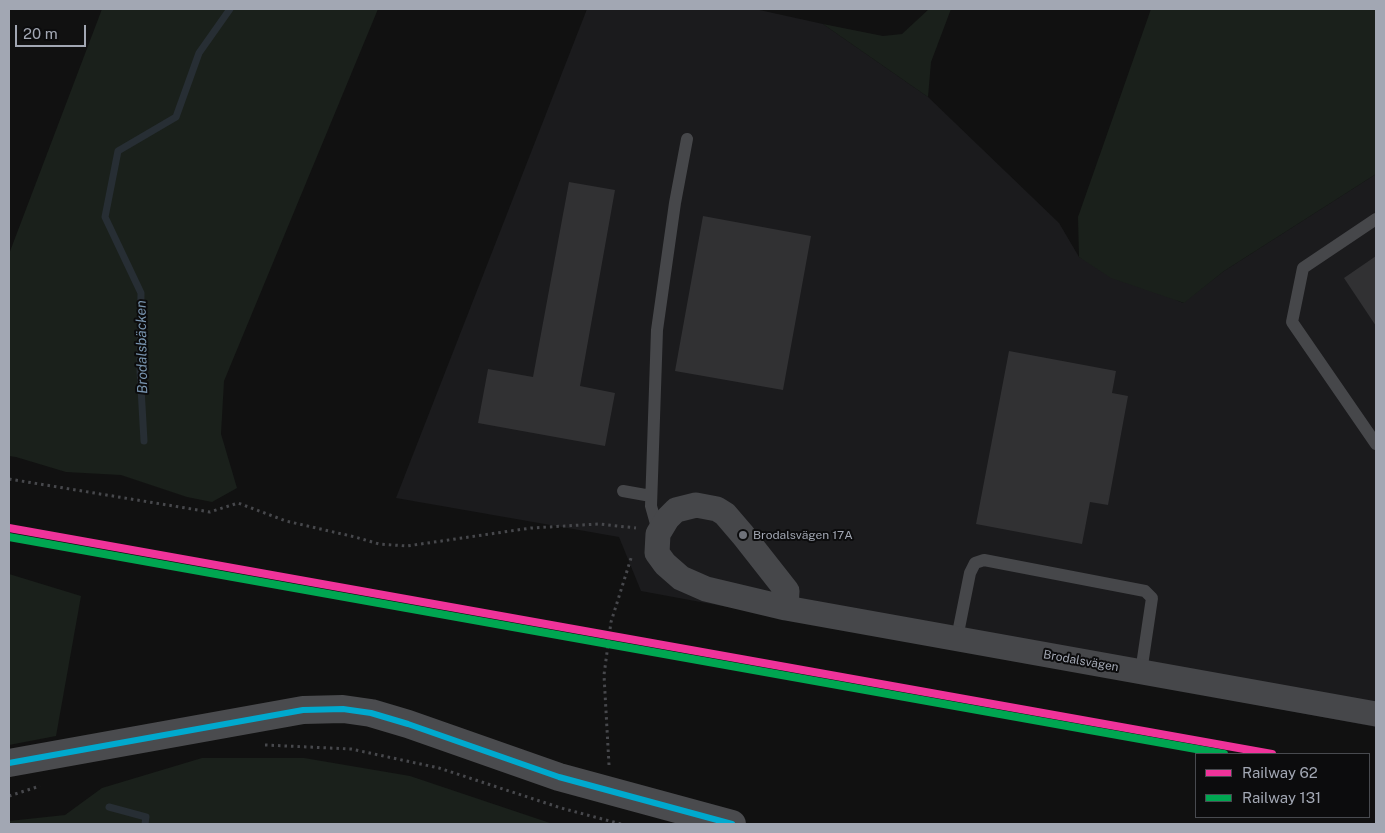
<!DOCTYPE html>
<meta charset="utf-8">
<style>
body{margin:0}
#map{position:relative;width:1385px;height:833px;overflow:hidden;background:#111;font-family:"Public Sans",sans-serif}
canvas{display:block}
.frame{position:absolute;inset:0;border:10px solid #a2a7b3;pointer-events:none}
.legend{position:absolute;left:1195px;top:753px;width:175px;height:65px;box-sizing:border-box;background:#0c0c0d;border:1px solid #484a4f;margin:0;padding:6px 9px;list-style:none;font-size:15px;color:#a2a7b3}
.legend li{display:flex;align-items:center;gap:10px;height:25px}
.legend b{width:25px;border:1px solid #484a4f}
.scale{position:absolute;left:15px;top:25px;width:71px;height:22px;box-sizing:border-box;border:2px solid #a2a7b3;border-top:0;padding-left:6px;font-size:15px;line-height:18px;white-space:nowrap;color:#a2a7b3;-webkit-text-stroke:4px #0c0c0d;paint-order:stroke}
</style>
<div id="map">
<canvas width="1385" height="833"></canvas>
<div class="frame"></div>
<ul class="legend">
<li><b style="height:6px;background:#ef339a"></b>Railway 62</li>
<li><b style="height:6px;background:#00a651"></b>Railway 131</li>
</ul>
<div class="scale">20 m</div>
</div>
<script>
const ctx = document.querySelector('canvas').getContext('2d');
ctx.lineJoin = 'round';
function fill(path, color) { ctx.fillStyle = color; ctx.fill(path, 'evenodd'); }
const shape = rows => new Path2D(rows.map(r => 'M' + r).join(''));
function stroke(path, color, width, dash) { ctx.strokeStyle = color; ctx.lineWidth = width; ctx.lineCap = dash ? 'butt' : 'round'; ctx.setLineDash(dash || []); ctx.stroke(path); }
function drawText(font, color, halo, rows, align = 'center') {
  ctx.font = font + ' "Public Sans",sans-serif'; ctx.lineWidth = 4; ctx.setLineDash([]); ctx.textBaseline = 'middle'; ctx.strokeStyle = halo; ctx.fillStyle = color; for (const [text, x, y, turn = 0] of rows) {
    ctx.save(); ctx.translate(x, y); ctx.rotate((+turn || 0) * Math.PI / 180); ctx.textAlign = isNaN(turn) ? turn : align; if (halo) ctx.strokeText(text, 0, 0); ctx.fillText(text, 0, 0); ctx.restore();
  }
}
fill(shape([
 [587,9,755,9,823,24,928,97,1059,223,1079,257,1183,303,1224,271,1376,174,1376,727,641,591,619,537,396,498]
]), '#1b1b1d');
fill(shape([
 [102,9,378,9,224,381,221,434,237,488,212,502,187,497,121,475,66,472,16,457,9,456,9,254],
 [929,9,951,9,931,62,928,97,823,24,883,36,902,34],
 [1151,9,1376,9,1376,174,1224,271,1184,303,1111,278,1079,257,1078,217],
 [9,574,81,596,56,736,9,745],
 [202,758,304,758,410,776,553,824,9,824,9,821,65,815,102,788]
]), '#1a201b');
stroke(shape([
 [144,441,140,370,141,293,105,217,118,151,176,117,199,53,230,9],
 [109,807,146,817,145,824]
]), '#272e34', 7);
fill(shape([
 [569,182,615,190,580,386,615,393,605,446,478,423,488,369,533,377],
 [703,216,811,236,783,390,675,371],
 [1376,256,1376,326,1344,278],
 [1009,351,1116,371,1112,393,1128,396,1108,505,1090,502,1082,544,976,524]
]), '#313133');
stroke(shape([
 [9,479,210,512,238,503,286,521,355,537,379,544,407,546,531,528,599,524,636,528],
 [265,745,351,749,439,768,561,808,621,824],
 [609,765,604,675,611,622,632,555],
 [9,796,40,786]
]), '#47484c', 3, [2.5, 4]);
stroke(shape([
 [1376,219,1303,268,1292,322,1376,444],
 [623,491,651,496],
 [658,531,651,506,657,330,675,203,687,139],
 [957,638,970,573,975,563,984,560,1145,591,1152,598,1141,672]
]), '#46474a', 12);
stroke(shape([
 [786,608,787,591,743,535,725,514,717,509,696,505,676,510,667,519,658,534,657,553,665,564,681,578,706,589,786,608,1376,714]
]), '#46474a', 25);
stroke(shape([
 [9,763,303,710,343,709,371,713,408,724,559,777,732,824]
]), '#4a4b4e', 28);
stroke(shape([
 [9,763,303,710,343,709,371,713,408,724,559,777,732,824]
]), '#00a9ce', 6);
stroke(shape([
 [9,528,1272,754]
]), '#ef339a', 8);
stroke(shape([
 [9,537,1224,754]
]), '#00a651', 8);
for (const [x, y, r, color] of [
 [743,535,5,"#6f727a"]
]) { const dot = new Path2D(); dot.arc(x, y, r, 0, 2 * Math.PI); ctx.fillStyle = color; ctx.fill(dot); stroke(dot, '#0c0c0d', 2); }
drawText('12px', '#a2a7b3', '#0c0c0d', [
 ["Brodalsvägen 17A",753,535]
], 'left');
drawText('12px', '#a2a7b3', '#0c0c0d', [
 ["Brodalsvägen",1081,661,10]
]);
drawText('italic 14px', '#7894af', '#0c0c0d', [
 ["Brodalsbäcken",142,347,-91]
]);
</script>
